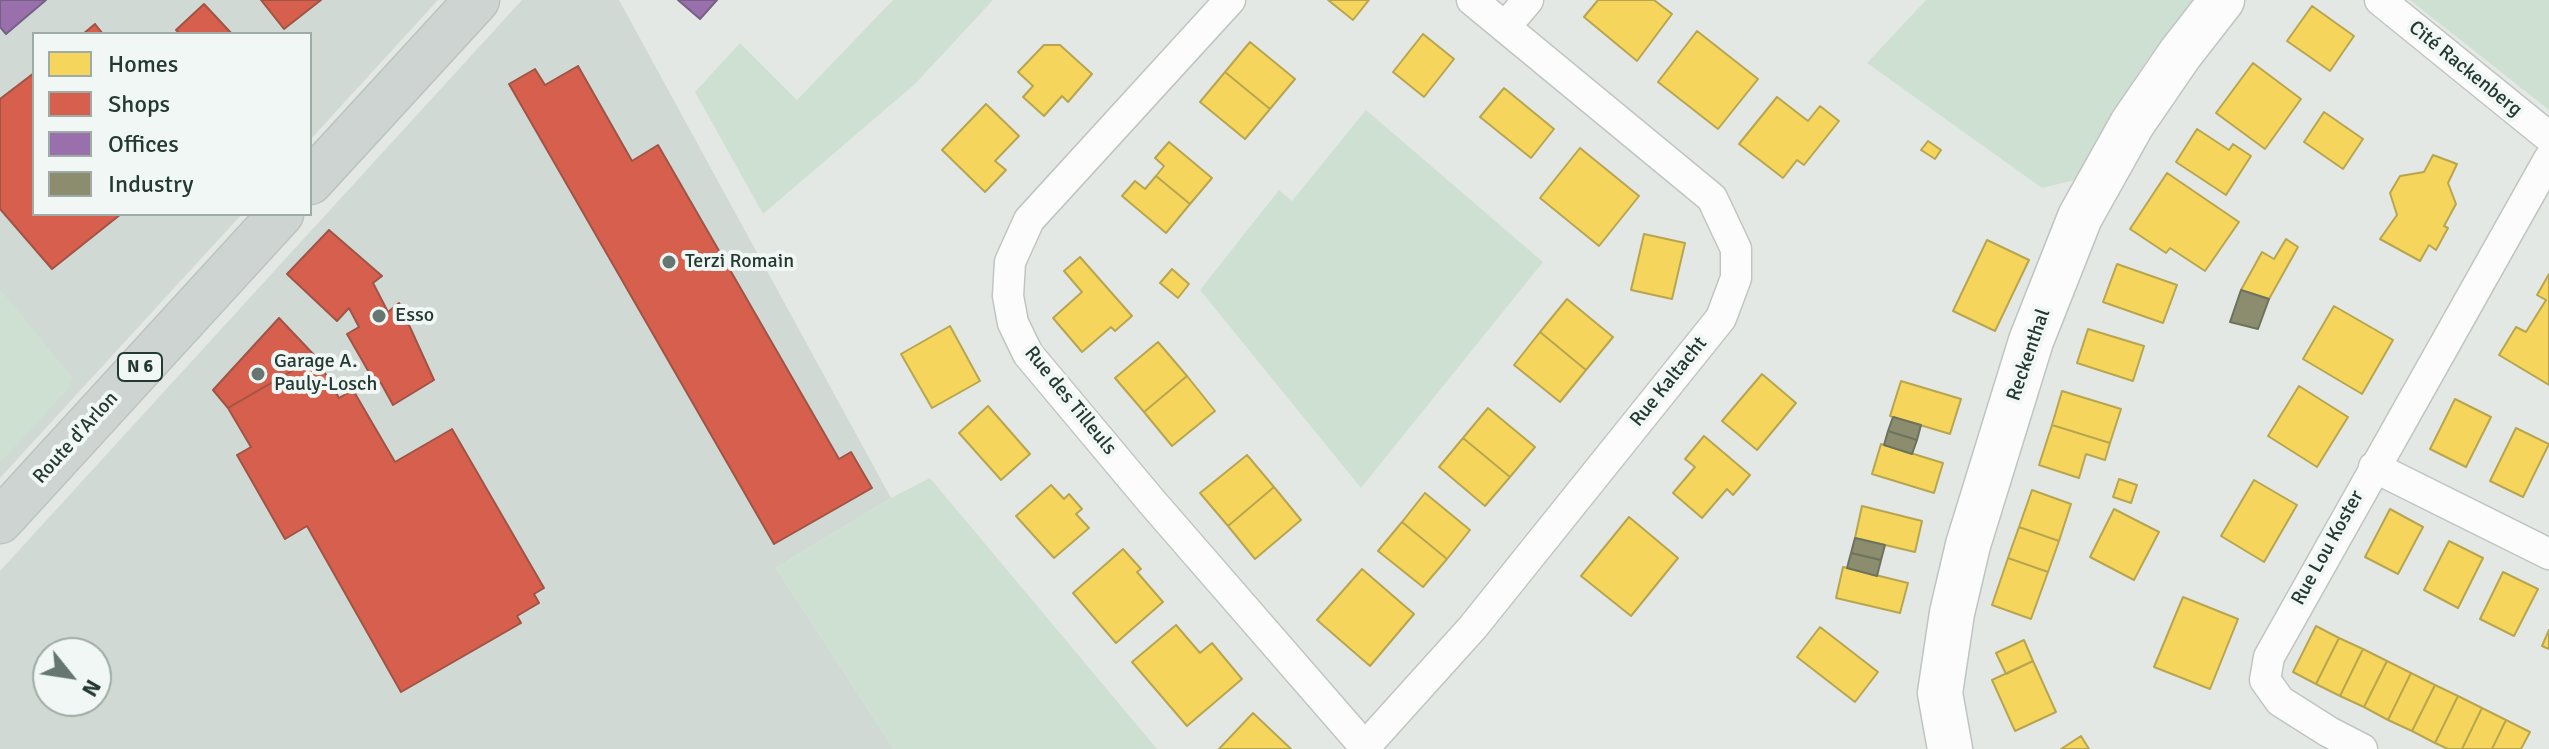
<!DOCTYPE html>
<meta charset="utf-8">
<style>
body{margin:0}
#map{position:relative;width:2549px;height:749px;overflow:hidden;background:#e3e8e5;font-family:Signika,sans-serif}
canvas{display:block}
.legend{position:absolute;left:32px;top:32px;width:280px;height:184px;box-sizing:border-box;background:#f1f7f4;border:2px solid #9faba6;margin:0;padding:10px 14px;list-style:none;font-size:24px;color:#233932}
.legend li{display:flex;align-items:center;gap:16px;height:40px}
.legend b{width:40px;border:2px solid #9faba6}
.north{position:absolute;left:32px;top:637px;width:80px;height:80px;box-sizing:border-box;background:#f1f7f4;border:2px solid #9faba6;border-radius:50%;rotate:120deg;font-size:22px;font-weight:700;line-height:32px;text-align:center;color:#233932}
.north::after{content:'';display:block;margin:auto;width:28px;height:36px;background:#667671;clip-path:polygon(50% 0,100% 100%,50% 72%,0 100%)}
</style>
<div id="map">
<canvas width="2549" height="749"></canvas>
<ul class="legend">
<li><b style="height:22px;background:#f6d55c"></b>Homes</li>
<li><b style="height:22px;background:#d6604d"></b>Shops</li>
<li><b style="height:22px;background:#9970ab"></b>Offices</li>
<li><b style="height:22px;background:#8c8c6e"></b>Industry</li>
</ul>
<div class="north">N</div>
</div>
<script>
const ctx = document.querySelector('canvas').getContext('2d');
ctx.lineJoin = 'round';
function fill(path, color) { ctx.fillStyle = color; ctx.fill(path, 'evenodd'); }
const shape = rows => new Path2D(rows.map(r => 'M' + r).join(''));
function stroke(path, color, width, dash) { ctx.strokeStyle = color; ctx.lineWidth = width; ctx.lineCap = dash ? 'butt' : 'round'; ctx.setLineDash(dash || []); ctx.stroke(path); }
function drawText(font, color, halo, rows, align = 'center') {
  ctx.font = font + ' Signika,sans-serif'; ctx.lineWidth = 8; ctx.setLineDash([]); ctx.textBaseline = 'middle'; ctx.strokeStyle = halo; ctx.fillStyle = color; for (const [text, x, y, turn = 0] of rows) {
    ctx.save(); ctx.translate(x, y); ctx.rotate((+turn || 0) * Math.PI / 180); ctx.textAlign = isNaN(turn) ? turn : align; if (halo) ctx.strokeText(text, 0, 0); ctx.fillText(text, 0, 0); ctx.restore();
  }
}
fill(shape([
 [0,0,438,0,310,140,310,34,34,34,34,214,242,214,0,478],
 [522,0,619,0,891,498,776,568,894,749,0,749,0,571],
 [48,653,96,653,96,701,48,701]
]), '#d1d9d5');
fill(shape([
 [893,0,993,0,915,84,763,214,695,92,740,43,797,100],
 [1926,0,2195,0,2145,63,2075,180,2042,188,1867,63],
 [2410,0,2549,0,2549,110],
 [1366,110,1543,262,1361,488,1200,290,1279,190,1292,201],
 [0,289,72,377,68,389,0,463],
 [930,478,1157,749,894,749,776,568,891,498]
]), '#cee0d2');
const homes = shape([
 [1328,0,1369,0,1353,20,1328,0],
 [1598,0,1654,0,1672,14,1637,61,1584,17,1598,0],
 [2312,6,2354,36,2330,71,2287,41,2312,6],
 [1697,31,1758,79,1718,129,1658,82,1697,31],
 [1423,34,1454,59,1424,97,1393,72,1423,34],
 [1250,42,1295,79,1270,109,1225,72,1250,42],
 [1044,45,1060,45,1092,74,1068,102,1062,96,1044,116,1023,97,1033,86,1018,72,1044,45],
 [2253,63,2301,99,2265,149,2216,113,2253,63],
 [1225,72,1270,109,1245,139,1200,102,1225,72],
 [1504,88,1554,129,1531,158,1480,117,1504,88],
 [1777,97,1808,121,1820,106,1839,121,1804,165,1797,160,1783,178,1739,144,1777,97],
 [986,104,1019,136,995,161,1006,170,985,192,942,150,986,104],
 [2324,112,2363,139,2343,169,2304,142,2324,112],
 [2197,129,2229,150,2233,144,2251,156,2226,195,2176,162,2197,129],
 [1928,141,1941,150,1935,159,1921,150,1928,141],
 [1169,142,1212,178,1190,204,1156,176,1164,166,1155,158,1169,142],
 [1580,148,1639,196,1599,246,1540,198,1580,148],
 [2433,155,2457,164,2448,183,2456,204,2444,226,2448,228,2436,250,2429,245,2420,261,2380,239,2397,215,2390,193,2400,176,2424,172,2433,155],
 [2167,173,2239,222,2205,271,2170,248,2166,253,2130,229,2167,173],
 [1156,176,1190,204,1166,233,1122,196,1135,181,1145,189,1156,176],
 [1644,234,1685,243,1672,299,1631,290,1644,234],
 [2286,239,2298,247,2269,299,2241,290,2262,252,2274,259,2286,239],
 [1987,240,2029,260,1995,331,1953,311,1987,240],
 [1080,257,1132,316,1115,331,1111,327,1082,352,1053,318,1082,292,1064,271,1080,257],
 [2117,264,2177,285,2163,323,2103,302,2117,264],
 [1172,269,1189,284,1178,298,1160,283,1172,269],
 [2549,274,2549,385,2499,355,2516,327,2526,332,2546,300,2537,295,2549,274],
 [1567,299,1613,337,1586,370,1540,332,1567,299],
 [2334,306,2393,340,2362,394,2303,359,2334,306],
 [950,326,980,381,932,408,901,354,950,326],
 [2088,329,2144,346,2133,381,2077,363,2088,329],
 [1540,332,1586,370,1560,402,1514,365,1540,332],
 [1158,342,1187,376,1144,412,1115,378,1158,342],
 [1762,374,1796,403,1757,450,1722,421,1762,374],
 [1187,376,1215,411,1172,446,1144,412,1187,376],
 [1901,381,1961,399,1950,434,1890,416,1901,381],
 [2299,386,2348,417,2317,467,2268,436,2299,386],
 [2062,391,2121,409,2110,443,2052,425,2062,391],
 [2455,399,2491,417,2466,467,2430,449,2455,399],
 [988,406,1030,454,1001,480,959,433,988,406],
 [1488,408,1535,447,1510,477,1463,438,1488,408],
 [2052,425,2110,443,2105,460,2086,454,2079,478,2039,465,2052,425],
 [2516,428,2549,444,2523,497,2490,481,2516,428],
 [1704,436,1750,475,1733,495,1727,489,1702,518,1673,493,1695,467,1685,459,1704,436],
 [1463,438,1510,477,1485,506,1439,467,1463,438],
 [1881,444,1943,463,1934,493,1872,474,1881,444],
 [1247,455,1274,487,1228,526,1200,493,1247,455],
 [2119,479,2137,485,2131,503,2113,497,2119,479],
 [2254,480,2297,505,2264,562,2221,536,2254,480],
 [1051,485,1064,499,1069,494,1082,509,1076,514,1089,528,1054,558,1016,516,1051,485],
 [1274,487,1301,520,1255,559,1228,526,1274,487],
 [2032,490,2071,504,2059,541,2019,527,2032,490],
 [1425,493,1470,530,1447,559,1402,522,1425,493],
 [1862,506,1922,521,1915,552,1855,538,1862,506],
 [2114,509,2159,532,2134,580,2090,557,2114,509],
 [2390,509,2423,527,2398,574,2365,557,2390,509],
 [1629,517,1678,558,1631,616,1581,576,1629,517],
 [1402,522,1447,559,1423,587,1378,551,1402,522],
 [2019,527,2059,541,2048,572,2008,558,2019,527],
 [2449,541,2483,558,2458,608,2424,590,2449,541],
 [1123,549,1141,569,1137,572,1163,602,1116,643,1073,593,1123,549],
 [2008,558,2048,572,2031,619,1992,605,2008,558],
 [1843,567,1908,583,1900,613,1836,598,1843,567],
 [1362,569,1414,614,1370,666,1317,620,1362,569],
 [2503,572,2538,589,2514,636,2480,619,2503,572],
 [2183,597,2238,619,2210,689,2154,667,2183,597],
 [1176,625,1200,653,1212,643,1242,679,1187,726,1132,662,1176,625],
 [2316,626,2339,638,2316,684,2293,672,2316,626],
 [1820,627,1878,672,1855,702,1797,657,1820,627],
 [2549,630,2549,649,2542,646,2549,630],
 [2339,638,2363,649,2340,696,2316,684,2339,638],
 [2024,640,2033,661,2006,674,1996,653,2024,640],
 [2363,649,2387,661,2364,707,2340,696,2363,649],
 [2033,661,2056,712,2015,731,1992,680,2033,661],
 [2387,661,2411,673,2388,720,2364,707,2387,661],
 [2411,673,2435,685,2412,731,2388,720,2411,673],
 [2435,685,2458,696,2435,743,2412,731,2435,685],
 [2458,696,2482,708,2462,749,2448,749,2435,743,2458,696],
 [2482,708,2506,720,2492,749,2462,749,2482,708],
 [1253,713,1291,749,1219,749,1253,713],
 [2506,720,2530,732,2521,749,2492,749,2506,720],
 [2081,736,2089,749,2061,749,2081,736]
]);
fill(homes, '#f6d55c');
stroke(homes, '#b7a64f', 2);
const shops = shape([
 [261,0,321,0,284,29,261,0],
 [204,4,232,34,180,34,176,30,204,4],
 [95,24,103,34,83,34,95,24],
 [578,66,632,161,658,145,839,459,851,452,872,488,774,544,509,84,535,69,545,85,578,66],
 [34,73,34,214,121,214,52,269,0,209,0,99,34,73],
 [329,230,382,276,373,283,388,312,399,303,434,380,393,405,381,383,374,381,347,334,359,327,349,308,337,321,287,274,329,230],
 [279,318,316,357,228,408,213,390,279,318],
 [316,357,339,398,353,390,395,462,452,429,544,588,534,594,539,603,517,616,521,623,401,692,307,526,285,539,237,455,251,447,228,408,316,357]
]);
fill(shops, '#d6604d');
stroke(shops, '#a05445', 2);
const offices = shape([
 [0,0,46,0,6,34,0,27,0,0],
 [678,0,717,0,700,19,678,0]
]);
fill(offices, '#9970ab');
stroke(offices, '#766087', 2);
const industry = shape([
 [2241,290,2269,299,2258,329,2230,322,2241,290],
 [1893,417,1921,425,1917,440,1888,431,1893,417],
 [1888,431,1917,440,1912,454,1884,445,1888,431],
 [1855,538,1885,545,1881,560,1851,553,1855,538],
 [1851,553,1881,560,1877,576,1847,568,1851,553]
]);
fill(industry, '#8c8c6e');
stroke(industry, '#6c735c', 2);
const street = shape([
 [1230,0,1029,220,1010,262,1008,296,1013,323,1028,354,1152,502,1365,747],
 [2380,0,2549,137],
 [1506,26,1528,0],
 [2374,467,2549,554],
 [1363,749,1473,627,1721,318,1736,278,1736,249,1712,198,1472,0],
 [2362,749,2329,732,2280,701,2265,680,2269,657,2549,159]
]);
const secondary = shape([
 [1950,749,1940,693,1952,613,1968,545,2031,341,2080,217,2132,124,2180,54,2222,0]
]);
const primary = shape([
 [310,182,477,0],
 [0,521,281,214]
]);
stroke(street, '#c0c5c2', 33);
stroke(secondary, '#bfc5c2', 47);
stroke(primary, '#bcc4c1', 47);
stroke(street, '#fbfcfb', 30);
stroke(secondary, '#fbfcfb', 44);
stroke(primary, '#ced4d1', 44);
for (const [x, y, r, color] of [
 [669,262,8,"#667671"],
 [379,316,8,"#667671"],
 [258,374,8,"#667671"]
]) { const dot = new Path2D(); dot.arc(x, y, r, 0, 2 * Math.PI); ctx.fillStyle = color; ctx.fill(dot); stroke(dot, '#f1f7f4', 3); }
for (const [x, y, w] of [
 [140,367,44]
]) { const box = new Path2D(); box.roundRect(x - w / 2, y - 14, w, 28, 6); ctx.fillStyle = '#f1f7f4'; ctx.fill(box); stroke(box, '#233932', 2); }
drawText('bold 18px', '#233932', null, [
 ["N 6",140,367]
]);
drawText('20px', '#233932', '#f1f7f4', [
 ["Cité Rackenberg",2465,69,39],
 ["Reckenthal",2029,355,-71],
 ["Rue Kaltacht",1669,382,-51],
 ["Rue des Tilleuls",1070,401,51],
 ["Route d'Arlon",76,438,-48],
 ["Rue Lou Koster",2328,548,-61]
]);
drawText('20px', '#233932', '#f1f7f4', [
 ["Terzi Romain",685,262],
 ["Esso",395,316],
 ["Garage A.",274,362],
 ["Pauly-Losch",274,385]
], 'left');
</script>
